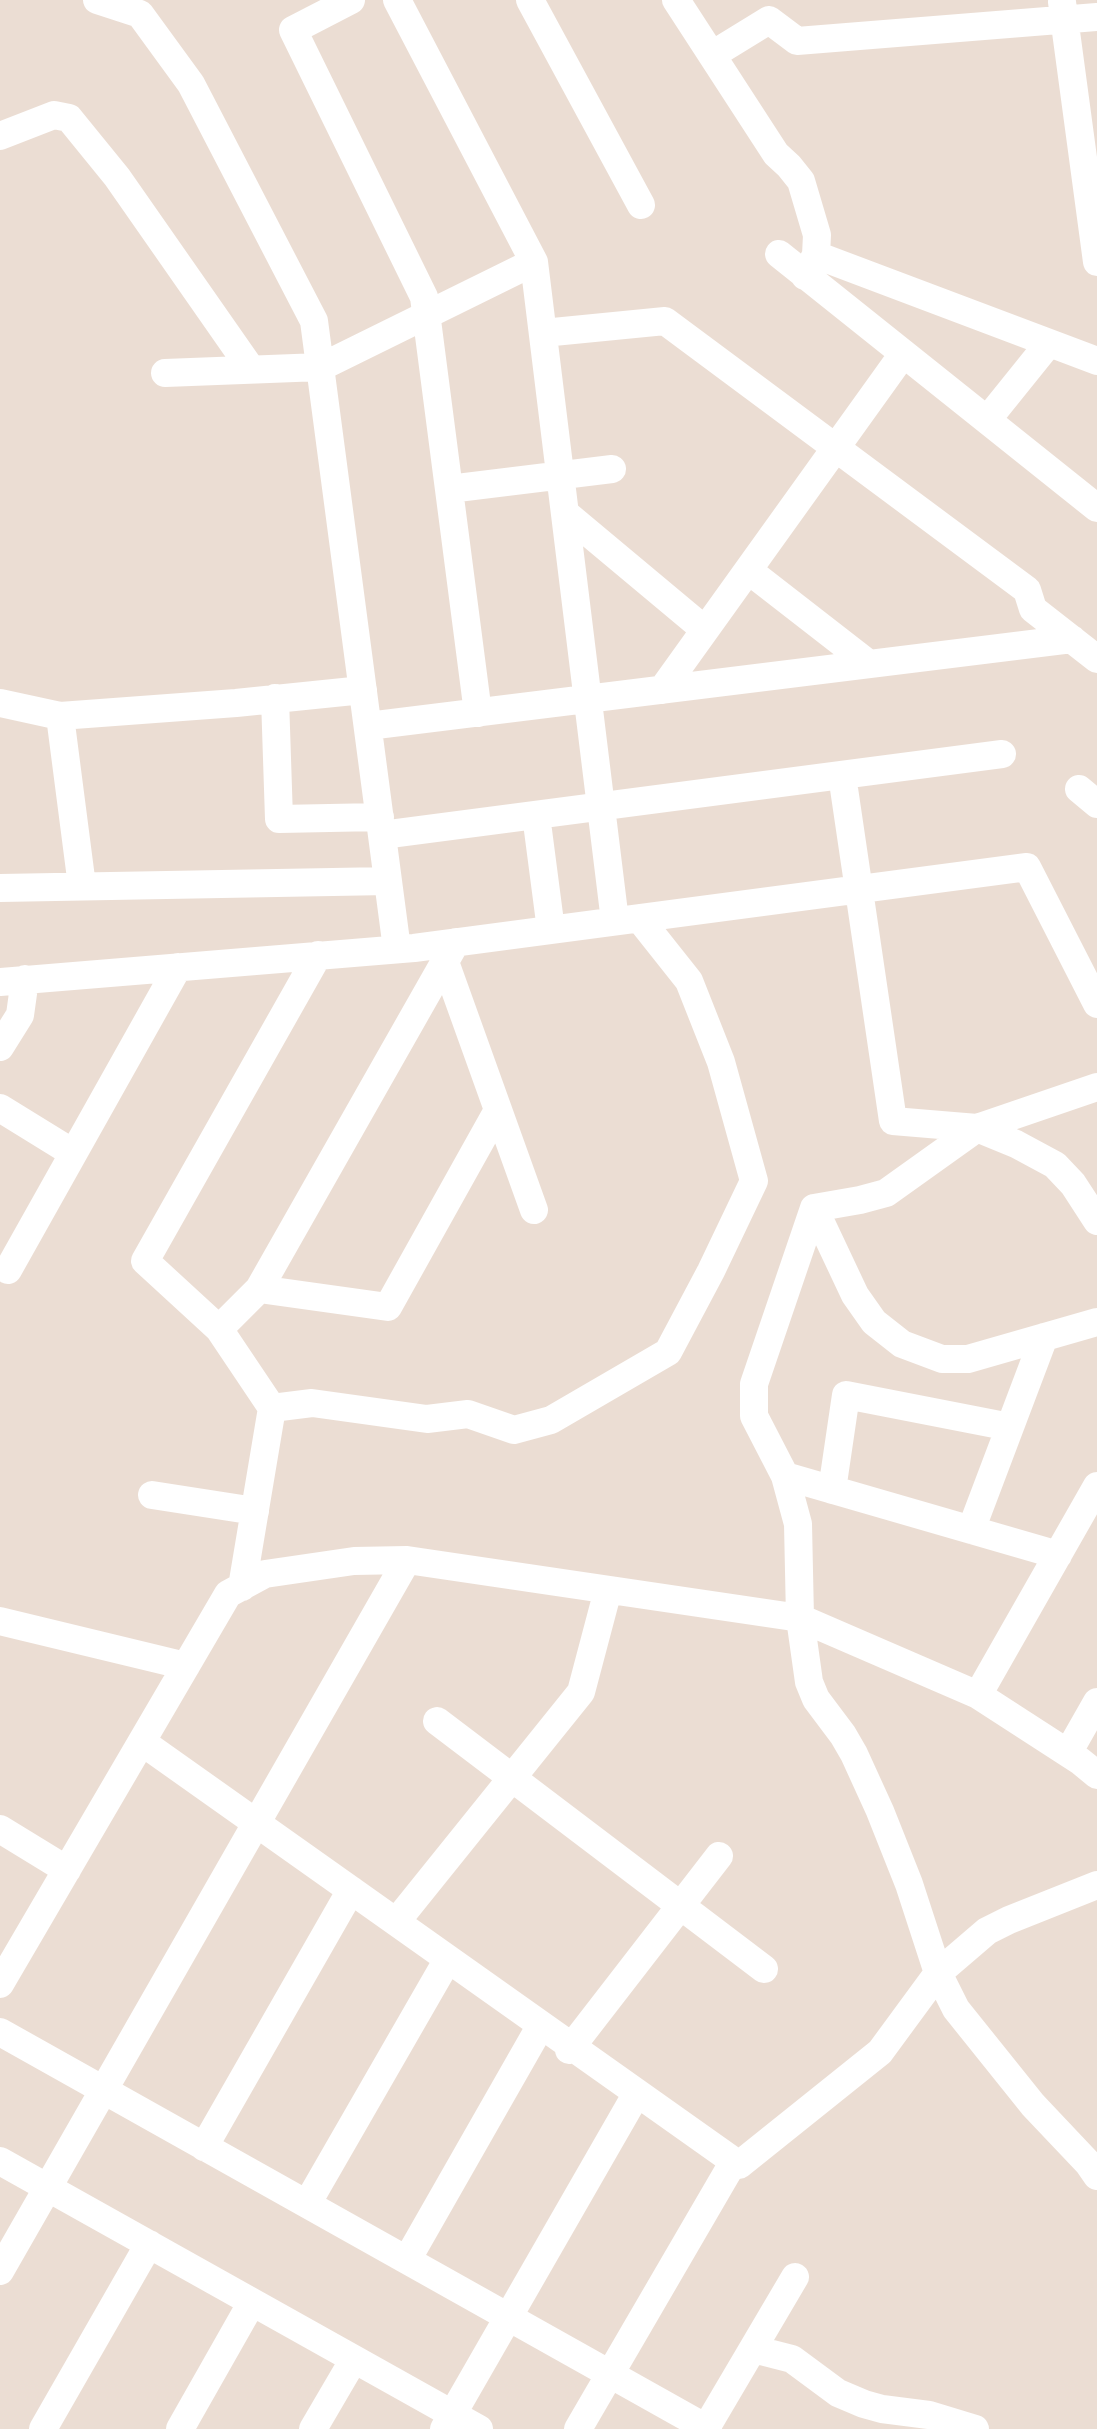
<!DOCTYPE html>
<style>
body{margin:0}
canvas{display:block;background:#ebddd3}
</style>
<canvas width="1097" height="2429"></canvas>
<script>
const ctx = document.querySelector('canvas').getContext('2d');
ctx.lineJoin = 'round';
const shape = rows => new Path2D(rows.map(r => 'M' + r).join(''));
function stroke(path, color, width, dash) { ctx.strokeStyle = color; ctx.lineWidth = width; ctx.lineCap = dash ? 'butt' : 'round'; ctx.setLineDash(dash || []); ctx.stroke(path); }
stroke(shape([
 [97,0,140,14,191,84,314,321,397,949],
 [351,0,293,30,424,297,478,713],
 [397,0,534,262,615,921],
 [530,0,641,205],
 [676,0,776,154,789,166,801,181,817,235,816,255,805,276],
 [1062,2,1097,262],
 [769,20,797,41,1097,17],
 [712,55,769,20],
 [0,136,54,115,69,118,117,177,251,369],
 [779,254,1097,508],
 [816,255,1097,361],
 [543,333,665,321,1027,590,1033,609,1097,659],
 [165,373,321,367,534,262],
 [987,420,1049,343],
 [449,489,612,469],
 [565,513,705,630],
 [748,570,869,664],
 [662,690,903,354],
 [275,698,279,819,380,817],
 [0,703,60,716,236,703,363,690],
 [60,716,82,886],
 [368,726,1072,639],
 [842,775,893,1121,977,1128,1016,1144,1055,1165,1073,1184,1097,1221],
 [1079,789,1097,804],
 [536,815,551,930],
 [382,835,1002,754],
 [0,888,388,881],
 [445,962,534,1210],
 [0,982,414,948,1027,867,1097,1004],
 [0,1047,20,1015,25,979],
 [0,1108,73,1153],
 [814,1208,754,1384,754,1416,785,1476,798,1524,800,1618,809,1682,816,1699,843,1735,854,1754,880,1811,909,1884,938,1973,956,2009,1033,2105,1088,2163,1097,2176],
 [814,1208,855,1295,874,1322,902,1344,942,1359,968,1359,1097,1322],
 [814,1208,860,1200,886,1193,977,1128,1097,1087],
 [8,1270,178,967],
 [259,1289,388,1307,498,1110],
 [219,1329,259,1289,456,942],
 [272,1408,312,1403,427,1419,468,1414,514,1430,551,1420,668,1352,711,1271,754,1181,721,1062,689,981,639,918],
 [785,1476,1058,1555],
 [832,1490,846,1395,1010,1427],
 [152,1495,255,1511],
 [971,1530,1044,1337],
 [242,1587,272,1408,219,1329,145,1261,318,955],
 [0,1621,186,1666],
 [978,1695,1097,1486],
 [437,1721,764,1969],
 [142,1742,739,2165,880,2052,938,1973,987,1931,1009,1920,1097,1885],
 [1068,1753,1097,1702],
 [0,1829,67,1870],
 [396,1922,581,1692,608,1590],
 [0,1984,228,1594,265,1574,354,1561,407,1560,800,1618,978,1695,1080,1761,1097,1775],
 [0,2032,708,2429],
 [569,2050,719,1856],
 [204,2147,351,1890],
 [0,2161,479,2429],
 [307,2204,448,1959],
 [407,2260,541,2025],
 [0,2271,407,1560],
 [753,2349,792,2359,838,2393,864,2404,882,2409,929,2415,975,2429],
 [706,2428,795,2277],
 [43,2429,149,2244],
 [180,2429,252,2302],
 [313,2429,354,2359],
 [444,2429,637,2093],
 [578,2429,734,2161]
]), '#fff', 28);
</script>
